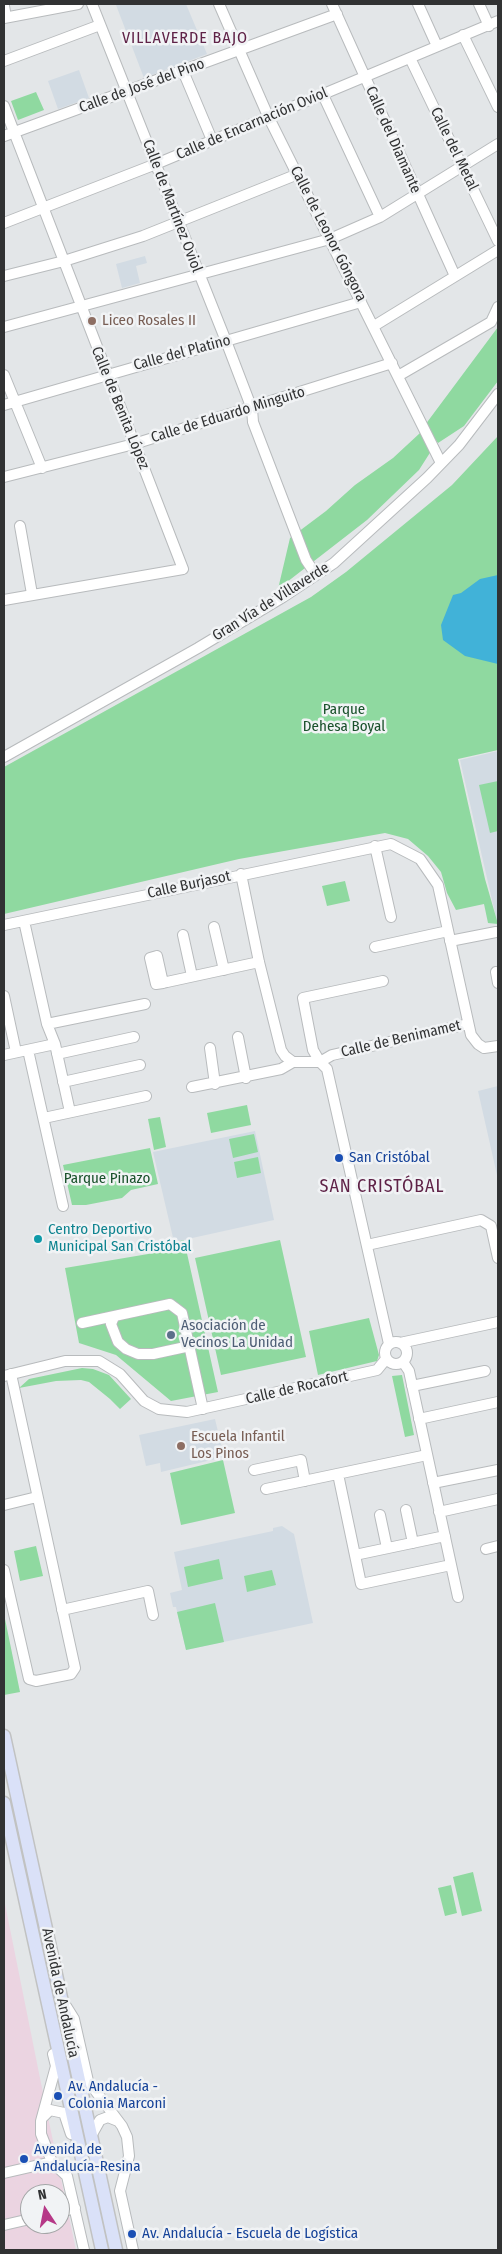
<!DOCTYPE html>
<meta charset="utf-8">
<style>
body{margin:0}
#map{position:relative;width:502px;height:2254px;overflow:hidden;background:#e3e6e8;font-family:"Fira Sans Condensed",sans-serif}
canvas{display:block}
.frame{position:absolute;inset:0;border:5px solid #313233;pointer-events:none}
.north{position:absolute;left:20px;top:2184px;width:50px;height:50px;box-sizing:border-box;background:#f1f3f5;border:1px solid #a4a6a7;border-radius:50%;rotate:349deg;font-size:14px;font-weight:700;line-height:20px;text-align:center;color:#313233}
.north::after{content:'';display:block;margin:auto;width:18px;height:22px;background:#b63887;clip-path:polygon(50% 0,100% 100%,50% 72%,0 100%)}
</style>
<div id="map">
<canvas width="502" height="2254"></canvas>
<div class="frame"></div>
<div class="north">N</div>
</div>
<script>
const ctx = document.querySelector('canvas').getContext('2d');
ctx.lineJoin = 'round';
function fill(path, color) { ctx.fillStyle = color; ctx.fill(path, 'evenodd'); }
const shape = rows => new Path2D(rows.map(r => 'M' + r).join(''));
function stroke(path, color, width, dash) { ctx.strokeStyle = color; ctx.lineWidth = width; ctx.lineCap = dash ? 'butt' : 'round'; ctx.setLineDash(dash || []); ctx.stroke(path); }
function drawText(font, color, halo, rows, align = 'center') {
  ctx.font = font + ' "Fira Sans Condensed",sans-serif'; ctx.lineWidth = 5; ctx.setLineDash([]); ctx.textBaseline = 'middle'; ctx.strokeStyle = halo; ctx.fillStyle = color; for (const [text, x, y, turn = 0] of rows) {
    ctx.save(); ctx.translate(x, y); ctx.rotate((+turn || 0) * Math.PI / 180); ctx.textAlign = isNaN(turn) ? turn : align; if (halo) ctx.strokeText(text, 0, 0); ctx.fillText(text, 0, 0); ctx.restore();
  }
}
fill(shape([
 [4,1899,45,2103,76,2250,4,2250],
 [30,2194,60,2194,60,2224,30,2224]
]), '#ebd4e1');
fill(shape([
 [121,4,186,4,207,54,144,78,116,5],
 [79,70,89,98,58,109,48,81],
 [145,256,147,263,136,266,140,283,122,288,116,264],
 [498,751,498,926,460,760],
 [498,1086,498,1175,497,1175,478,1091],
 [255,1131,274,1220,174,1242,153,1152],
 [215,1419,224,1457,161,1472,160,1463,146,1466,139,1435],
 [282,1526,294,1534,313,1623,186,1650,176,1607,173,1607,170,1593,182,1590,174,1552,273,1531,273,1528]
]), '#d2dbe3');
fill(shape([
 [36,92,44,110,18,120,11,101],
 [498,327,498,381,464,426,438,443,425,425],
 [420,433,433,448,419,470,367,520,278,589,290,538,326,511,355,485,393,458],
 [498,436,498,750,458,759,485,879,498,924,488,923,484,904,456,910,447,893,441,872,428,856,408,839,385,833,239,859,4,914,4,767,311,597,346,572,452,485],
 [498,781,498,831,490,833,479,785],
 [345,881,350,901,327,906,322,886],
 [247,1105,251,1125,211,1133,207,1113],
 [160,1117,166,1147,154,1150,148,1119],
 [254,1134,258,1152,233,1158,229,1139],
 [150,1148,158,1184,131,1190,122,1198,86,1205,72,1205,63,1165],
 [258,1157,261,1173,237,1178,234,1162],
 [184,1240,218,1392,171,1401,116,1355,79,1343,65,1268,172,1250,171,1243],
 [280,1240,306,1357,221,1375,195,1258],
 [369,1318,379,1355,377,1361,318,1375,309,1331],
 [82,1368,93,1369,109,1375,131,1399,120,1409,110,1399,89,1382,81,1380,56,1381,19,1388,29,1379],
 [402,1375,414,1435,405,1437,392,1376],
 [223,1460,235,1513,181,1525,170,1473],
 [36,1546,43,1576,20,1581,14,1551],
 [219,1559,223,1579,188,1587,184,1567],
 [272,1570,276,1585,247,1592,244,1576],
 [215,1603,224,1642,186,1650,177,1612],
 [4,1614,20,1692,4,1695],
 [473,1872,482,1911,462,1916,453,1877],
 [451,1885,457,1913,445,1916,438,1888]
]), '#8fd9a0');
fill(shape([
 [498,575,498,664,465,656,443,640,441,625,453,595,461,593,480,579]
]), '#41b2d8');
const minor = shape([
 [92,4,226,341,252,409,253,422,306,560,316,575],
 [219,4,268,116,441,463],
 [332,4,455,276],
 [418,4,437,46],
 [479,4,489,26],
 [4,6,6,17],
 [4,18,78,4],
 [463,35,498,107],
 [410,58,498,241],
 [4,61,100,25],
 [183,71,212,140],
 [323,95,380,217],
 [4,106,183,569,4,600],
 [4,136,337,14],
 [4,223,156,164,498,21],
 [4,276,64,261,143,236,298,174],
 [374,326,498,250],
 [4,327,330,239,380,217,498,144],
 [4,375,42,468],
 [398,376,491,322,498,307],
 [4,405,361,302],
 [4,477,134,444,392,363],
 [20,526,32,594],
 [4,757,198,648,283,597,334,563,427,478,459,445,498,394],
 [375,846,391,917],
 [241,874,259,962,281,1050,285,1056,293,1062],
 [24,921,47,1024,55,1044,70,1112],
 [4,925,391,844,420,859,438,885,471,1035,478,1044,484,1048,498,1046],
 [214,927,224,970],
 [183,935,192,976],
 [450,941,496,932],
 [375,947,448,931],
 [496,972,498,983],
 [163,983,157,956,150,958,156,984,163,983,167,982,259,962],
 [4,996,16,1052],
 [47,1024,145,1004],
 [238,1037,246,1078],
 [210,1048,215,1084],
 [28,1050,63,1206],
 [57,1054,134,1037],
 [4,1055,55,1044],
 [320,1062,332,1055,468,1024],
 [320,1062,313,1050,303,998,383,981],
 [63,1082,140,1065],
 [192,1087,281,1069,293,1062,320,1062,327,1069,389,1344],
 [44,1118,146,1096],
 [367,1245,481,1220,491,1226,498,1258],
 [114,1317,111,1324,118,1342,126,1349,138,1354,153,1354,190,1346],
 [82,1323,170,1304,182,1313,203,1409],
 '385 1353a11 11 0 1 1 22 0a11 11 0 1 1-22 0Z',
 [400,1343,498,1322],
 [403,1362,409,1371,458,1597],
 [4,1376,65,1361,99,1361,120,1374,144,1401,159,1409,187,1412,377,1370,386,1359],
 [412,1386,485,1371],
 [419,1419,498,1402],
 [254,1470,301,1460,305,1481],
 [338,1474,361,1584,451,1565],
 [433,1483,498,1470],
 [266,1489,427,1455],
 [4,1505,37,1497],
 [406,1510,413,1543],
 [439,1512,498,1499],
 [380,1515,387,1548],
 [486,1549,498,1546],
 [355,1555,445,1536],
 [4,1570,29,1679,36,1681,71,1674,75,1668,11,1374],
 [62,1610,148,1591,153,1615],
 [64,2003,74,2019,88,2081,122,2126,127,2137,129,2156,120,2191,133,2250],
 [53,2054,56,2066,41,2121,41,2134,52,2162,67,2176,84,2250],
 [43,2117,50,2110,64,2113,71,2134],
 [91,2136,100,2120,108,2117,118,2121],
 [4,2173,52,2162],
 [60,2212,75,2208],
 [4,2225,30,2219]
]);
const major = shape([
 [4,1736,116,2250],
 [4,1803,102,2250]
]);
stroke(minor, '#b8bbbd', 12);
stroke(major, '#c1c2c2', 15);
stroke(minor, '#fff', 10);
stroke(major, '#dae1f8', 12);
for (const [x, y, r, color] of [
 [92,321,5,"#8d6e63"],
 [339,1158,5,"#1a4fb4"],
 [38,1239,5,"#0f9aa8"],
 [171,1335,5,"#5c6f8a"],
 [181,1446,5,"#8d6e63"],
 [58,2096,5,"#1a4fb4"],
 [24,2159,5,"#1a4fb4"],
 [132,2234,5,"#1a4fb4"]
]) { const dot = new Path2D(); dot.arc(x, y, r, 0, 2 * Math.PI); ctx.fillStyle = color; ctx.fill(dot); stroke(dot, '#f1f3f5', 2); }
drawText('15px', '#313233', '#f1f3f5', [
 ["Calle de José del Pino",142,86,-20],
 ["Calle de Encarnación Oviol",252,124,-23],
 ["Calle del Diamante",393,140,66],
 ["Calle del Metal",454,149,64],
 ["Calle de Martínez Oviol",172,206,69],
 ["Calle de Leonor Góngora",328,234,63],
 ["Calle del Platino",182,353,-15],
 ["Calle de Benita López",120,408,68],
 ["Calle de Eduardo Minguito",228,415,-17],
 ["Gran Vía de Villaverde",271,602,-32],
 ["Calle Burjasot",189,885,-12],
 ["Calle de Benimamet",401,1039,-13],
 ["Calle de Rocafort",297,1388,-13],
 ["Avenida de Andalucía",60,1993,78]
]);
drawText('15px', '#785e54', '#f1f3f5', [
 ["Liceo Rosales II",102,321],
 ["Escuela Infantil",191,1437],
 ["Los Pinos",191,1454]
], 'left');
drawText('15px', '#19512b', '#f1f3f5', [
 ["Parque",344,710],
 ["Dehesa Boyal",344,727],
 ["Parque Pinazo",107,1179]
]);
drawText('15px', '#164399', '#f1f3f5', [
 ["San Cristóbal",349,1158],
 ["Av. Andalucía -",68,2087],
 ["Colonia Marconi",68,2104],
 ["Avenida de",34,2150],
 ["Andalucía-Resina",34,2167],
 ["Av. Andalucía - Escuela de Logística",142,2234]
], 'left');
drawText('15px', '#0d838f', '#f1f3f5', [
 ["Centro Deportivo",48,1230],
 ["Municipal San Cristóbal",48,1247]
], 'left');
drawText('15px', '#4e5e75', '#f1f3f5', [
 ["Asociación de",181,1326],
 ["Vecinos La Unidad",181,1343]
], 'left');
ctx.letterSpacing = '1px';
drawText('16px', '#5f2247', '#f1f3f5', [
 ["VILLAVERDE BAJO",185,39]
]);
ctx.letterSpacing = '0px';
ctx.letterSpacing = '1px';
drawText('18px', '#5f2247', '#f1f3f5', [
 ["SAN CRISTÓBAL",382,1187]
]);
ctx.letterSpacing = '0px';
</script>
